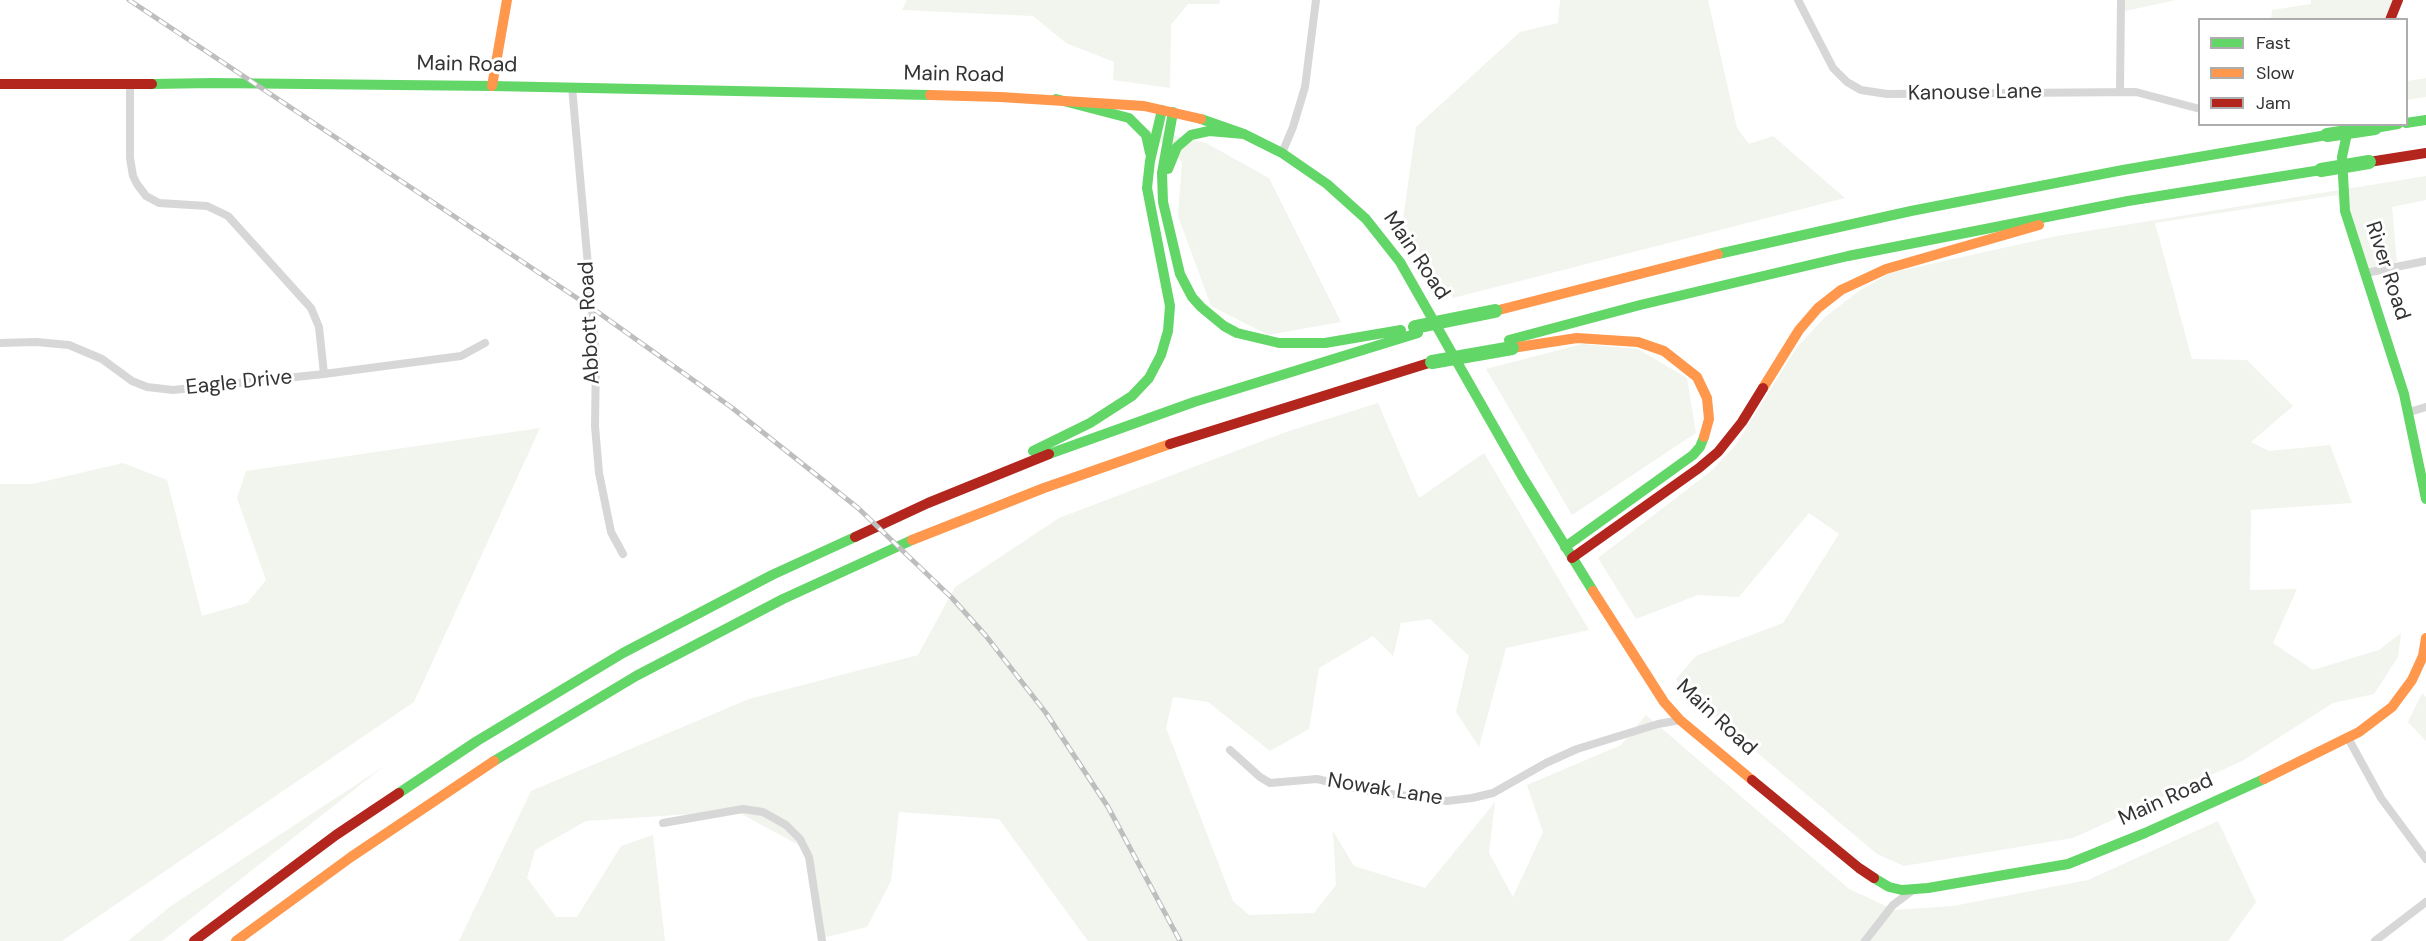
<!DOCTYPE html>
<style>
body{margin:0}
#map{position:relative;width:2426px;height:941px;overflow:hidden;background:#fff;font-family:"DM Sans",sans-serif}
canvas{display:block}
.legend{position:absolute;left:2198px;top:18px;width:210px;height:108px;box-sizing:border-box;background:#fff;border:2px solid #adadad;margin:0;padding:8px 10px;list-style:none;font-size:18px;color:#333}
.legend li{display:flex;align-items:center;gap:12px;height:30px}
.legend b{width:30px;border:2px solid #adadad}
</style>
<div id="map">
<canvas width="2426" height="941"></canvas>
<ul class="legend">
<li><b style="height:8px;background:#63d668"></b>Fast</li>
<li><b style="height:8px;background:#ff974d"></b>Slow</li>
<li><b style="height:8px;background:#b3261e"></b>Jam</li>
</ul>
</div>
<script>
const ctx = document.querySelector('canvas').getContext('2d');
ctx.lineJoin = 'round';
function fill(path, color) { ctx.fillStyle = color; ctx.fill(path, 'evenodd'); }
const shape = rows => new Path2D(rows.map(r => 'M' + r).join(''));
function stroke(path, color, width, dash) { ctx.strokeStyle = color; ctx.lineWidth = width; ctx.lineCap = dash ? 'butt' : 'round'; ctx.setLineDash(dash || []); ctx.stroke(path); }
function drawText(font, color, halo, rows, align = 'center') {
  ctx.font = font + ' "DM Sans",sans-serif'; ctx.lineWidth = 6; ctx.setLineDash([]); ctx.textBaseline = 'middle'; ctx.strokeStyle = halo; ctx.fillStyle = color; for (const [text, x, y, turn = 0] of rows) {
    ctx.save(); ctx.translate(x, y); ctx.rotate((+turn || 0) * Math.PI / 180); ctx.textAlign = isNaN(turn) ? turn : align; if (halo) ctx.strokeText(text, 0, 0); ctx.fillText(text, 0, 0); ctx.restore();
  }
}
fill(shape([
 [907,0,1220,0,1219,4,1188,4,1171,25,1170,88,1113,80,1114,62,1066,43,1033,16,902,10],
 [1560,0,1708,0,1737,128,1749,144,1773,136,1845,198,1453,298,1402,227,1416,127,1520,32,1558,23],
 [2119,0,2176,0,2121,12],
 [2311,0,2392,0,2392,19,2271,20,2272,10,2311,4],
 [2426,78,2426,97,2407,100,2407,81],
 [1145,129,1206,143,1269,178,1341,322,1268,335,1211,306,1178,216,1182,162],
 [2426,176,2426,200,2392,207,2397,262,2361,272,2337,195,2155,223,2192,359,2247,360,2293,406,2251,442,2269,451,2330,445,2352,503,2251,510,2250,590,2297,589,2273,643,2313,670,2379,650,2401,633,2398,657,2374,694,2333,703,2242,761,2073,838,1904,866,1877,854,1683,690,1676,679,1696,656,1783,623,1839,534,1809,513,1739,597,1698,595,1636,619,1598,558,1711,471,1735,446,1797,347,1825,317,1859,291,1890,273,2057,236],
 [1582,344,1638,349,1687,378,1696,433,1572,515,1486,369],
 [1378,403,1419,498,1484,453,1589,630,1506,648,1479,747,1456,712,1469,656,1430,619,1401,623,1393,656,1373,636,1319,668,1309,729,1270,751,1208,702,1173,697,1166,728,1233,901,1249,915,1314,913,1336,885,1333,831,1354,866,1425,888,1495,802,1489,853,1513,897,1543,832,1527,785,1621,745,1646,715,1849,889,1895,910,1953,906,2088,880,2218,821,2256,902,2228,941,1088,941,999,819,899,812,891,881,867,927,822,938,806,849,736,811,586,821,535,850,527,878,556,917,577,917,621,846,653,835,665,941,459,941,531,791,749,699,918,655,955,587,1059,518,1286,432],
 [540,428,414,702,62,941,0,941,0,484,33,484,123,463,167,480,202,616,247,603,266,580,237,498,246,471],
 [2422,693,2426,697,2426,741,2408,722],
 [383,767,162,941,128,941,171,906]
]), '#f1f5ed');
stroke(shape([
 [1798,0,1833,68,1847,82,1861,90,1887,94,2136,92,2200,109],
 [130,85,130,158,133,176,137,184,146,196,159,203,207,206,228,216,311,308,319,327,324,374],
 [572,87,596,355,595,426,599,473,611,532,623,554],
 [2120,91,2121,0],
 [1282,153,1293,127,1305,87,1316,0],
 [2366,273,2426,261],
 [0,343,36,342,69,345,102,359,132,381,147,387,173,390,324,374,461,356,485,343],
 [2409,412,2426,407],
 [2348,738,2381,798,2426,859],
 [1230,750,1260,777,1270,783,1317,779,1367,791,1447,801,1472,798,1493,793,1546,763,1577,749,1658,724,1680,720],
 [663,823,743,809,763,812,786,825,800,839,809,857,822,941],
 [1865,941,1893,905,1913,890],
 [2375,941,2426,902]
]), '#d7d7d7', 8);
stroke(shape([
 [152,84,213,83,492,86,930,95],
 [1056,99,1129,118,1146,135,1150,153],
 [1173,112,1162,173,1163,202,1180,274,1192,297,1201,307,1224,326,1237,333,1279,343,1325,343,1401,330],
 [1201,119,1244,134,1282,153,1327,184,1366,219,1400,262,1522,476,1593,591],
 [2406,123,2426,120],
 [2349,124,2342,157,2345,211,2404,394,2426,499],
 [2375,128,2398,124],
 [1168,169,1177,147,1191,135,1209,131,1244,134],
 [1718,254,1911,211,2123,170,2327,135],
 [1509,340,1640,305,1848,256,2128,201,2321,170],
 [1033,451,1090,423,1132,396,1149,378,1161,355,1168,331,1170,306,1147,188,1150,161,1162,110],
 [1049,454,1194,402,1418,333],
 [1565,547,1693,455,1700,447,1704,437],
 [494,761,636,676,783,599,912,540],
 [399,793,477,741,623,653,772,575,855,537],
 [1874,878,1889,887,1902,890,1928,888,2068,864,2145,833,2264,779]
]), '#63d668', 10);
stroke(shape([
 [492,86,507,0],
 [930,95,1000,97,1144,106,1201,119],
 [1495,311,1718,254],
 [1512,348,1577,338,1638,342,1664,351,1697,377,1707,398,1709,419,1704,437],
 [1763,388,1799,330,1818,308,1841,290,1886,269,2039,225],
 [912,540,1044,488,1170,444],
 [1593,591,1664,702,1680,720,1752,780],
 [2264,779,2359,732,2392,707,2412,680,2423,656,2426,638],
 [236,941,351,857,494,761]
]), '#ff974d', 10);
stroke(shape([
 [2390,20,2398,0],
 [0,84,152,84],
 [2369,162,2426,153],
 [1170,444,1432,362],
 [855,537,928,503,1049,454],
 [1572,558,1699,468,1718,452,1742,422,1763,388],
 [1752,780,1859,868,1874,878],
 [194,941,336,835,399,793]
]), '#b3261e', 10);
const rail = shape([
 [129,0,592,308,731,407,858,508,952,598,986,636,1046,713,1108,807,1180,941]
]);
stroke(rail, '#bebebe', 5);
stroke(rail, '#fff', 3, [9]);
stroke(shape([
 [2327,135,2375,128],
 [2321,170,2369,162],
 [1415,327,1495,311],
 [1432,362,1512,348]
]), '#63d668', 14);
drawText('21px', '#333', '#fff', [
 ["Main Road",467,65,1],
 ["Main Road",954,75,1],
 ["Kanouse Lane",1975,93,-1],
 ["Main Road",1416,256,56],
 ["River Road",2387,271,72],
 ["Abbott Road",590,323,-93],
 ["Eagle Drive",239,383,-6],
 ["Main Road",1716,718,43],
 ["Nowak Lane",1385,790,9],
 ["Main Road",2166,800,-24]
]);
</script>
